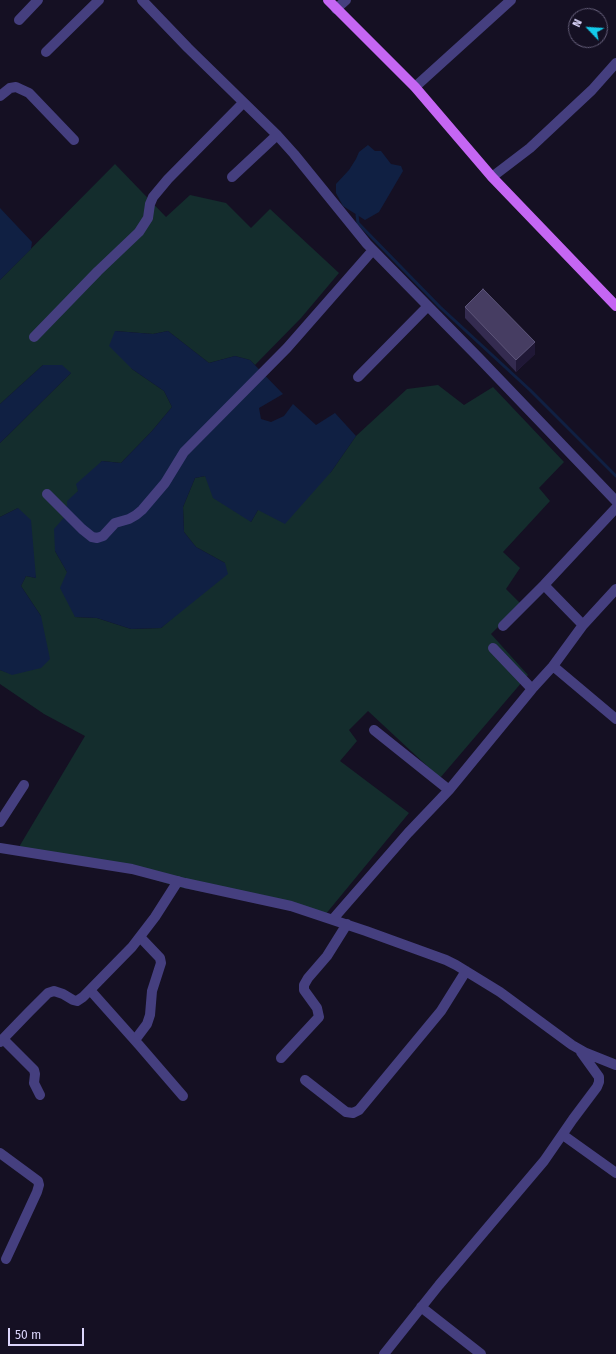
<!DOCTYPE html>
<style>
body{margin:0}
#map{position:relative;width:616px;height:1354px;overflow:hidden;background:#151023;font-family:"Fira Sans",sans-serif}
canvas{display:block}
.north{position:absolute;left:568px;top:8px;width:40px;height:40px;box-sizing:border-box;background:#151023;border:1px solid #655f7a;border-radius:50%;rotate:295deg;font-size:11px;font-weight:700;line-height:16px;text-align:center;color:#dcd6fc}
.north::after{content:'';display:block;margin:auto;width:14px;height:18px;background:#13cbeb;clip-path:polygon(50% 0,100% 100%,50% 72%,0 100%)}
.scale{position:absolute;left:8px;top:1328px;width:76px;height:18px;box-sizing:border-box;border:2px solid #dcd6fc;border-top:0;padding-left:5px;font-size:12px;line-height:14px;white-space:nowrap;color:#dcd6fc;-webkit-text-stroke:3px #151023;paint-order:stroke}
</style>
<div id="map">
<canvas width="616" height="1354"></canvas>
<div class="north">N</div>
<div class="scale">50 m</div>
</div>
<script>
const ctx = document.querySelector('canvas').getContext('2d');
ctx.lineJoin = 'round';
function fill(path, color) { ctx.fillStyle = color; ctx.fill(path, 'evenodd'); }
const shape = rows => new Path2D(rows.map(r => 'M' + r).join(''));
function stroke(path, color, width, dash) { ctx.strokeStyle = color; ctx.lineWidth = width; ctx.lineCap = dash ? 'butt' : 'round'; ctx.setLineDash(dash || []); ctx.stroke(path); }
fill(shape([
 [115,164,166,217,190,195,226,203,251,228,270,209,339,273,301,318,255,365,250,360,235,356,209,363,168,331,153,334,115,331,132,369,164,391,172,407,152,431,121,463,102,461,78,491,67,514,55,551,67,572,75,617,97,618,131,629,161,628,191,602,225,563,196,547,184,532,183,507,195,478,205,476,251,522,258,510,331,472,356,436,407,389,438,385,464,405,493,387,564,462,539,488,550,501,503,552,520,568,506,589,521,604,491,634,528,675,440,778,368,711,349,730,357,741,340,761,409,813,325,915,178,887,107,865,19,847,85,736,44,714,0,684,0,670,12,674,41,616,21,586,26,576,36,578,18,508,0,517,0,443,71,373,43,365,0,404,0,280]
]), '#142d2d');
fill(shape([
 [368,145,375,151,381,151,391,164,401,166,403,171,379,212,365,220,343,206,336,193,336,184,349,170,356,159,359,152],
 [0,208,32,242,31,249,0,280],
 [115,331,153,334,168,331,209,363,235,356,250,360,283,394,259,408,261,419,271,422,284,416,293,404,316,425,335,413,356,436,331,472,285,524,258,510,251,522,213,498,205,476,195,478,183,507,184,532,196,547,225,563,228,574,161,628,131,629,97,618,75,617,60,588,67,572,55,551,54,529,67,514,67,501,78,491,76,484,102,461,121,463,152,431,172,407,164,391,132,369,109,346],
 [43,365,62,365,71,373,0,443,0,404],
 [18,508,31,520,36,578,26,576,21,586,41,616,50,659,41,668,12,675,0,670,0,517]
]), '#102043');
stroke(shape([
 [357,215,358,223,440,307,530,390,616,476]
]), '#102043', 3);
stroke(shape([
 [142,0,188,48,277,135,294,154,367,244,478,357,616,501],
 [336,9,346,0],
 [19,20,38,0],
 [46,52,99,0],
 [415,87,511,0],
 [0,96,10,88,16,87,29,93,74,140],
 [232,177,277,135],
 [492,177,530,148,592,90,616,63],
 [34,337,98,271,139,232,148,218,150,204,153,197,168,179,243,103],
 [358,377,428,306],
 [47,494,82,529,92,537,97,538,103,536,115,523,129,519,136,515,142,510,165,483,184,452,287,348,373,250],
 [544,585,583,625],
 [503,626,544,585,616,508],
 [493,648,532,689],
 [553,666,616,719],
 [374,730,449,790],
 [0,822,24,785],
 [0,848,132,869,185,883,291,906,366,931,446,960,456,965,500,992,572,1045,586,1053,616,1065],
 [333,919,408,833,449,790,532,689,553,666,583,625,616,589],
 [90,990,139,1045,183,1096],
 [3,1039,34,1070,35,1074,34,1083,40,1095],
 [135,1040,147,1024,150,1015,152,991,161,963,160,958,140,937],
 [0,1042,29,1012,48,993,54,991,63,994,73,1000,77,1001,83,997,132,947,155,917,178,881],
 [281,1058,319,1017,317,1008,304,990,304,985,308,978,327,956,347,924],
 [305,1080,346,1112,353,1113,359,1110,441,1011,466,971],
 [563,1135,616,1173],
 [0,1153,38,1181,39,1185,37,1192,6,1259],
 [421,1307,481,1354],
 [384,1354,439,1285,544,1161,573,1119,597,1087,599,1082,599,1077,581,1052]
]), '#453f7f', 10);
stroke(shape([
 [328,0,415,87,492,177,616,306]
]), '#c566f3', 10);
fill(shape([
 [465,307,535,354,516,372,465,318]
]), '#342b50');
fill(shape([
 [535,342,535,354,516,372,516,360]
]), '#201836');
const building = shape([
 [483,289,535,342,516,360,465,307,483,289]
]);
fill(building, '#463d62');
stroke(building, '#5d557a', 1);
</script>
